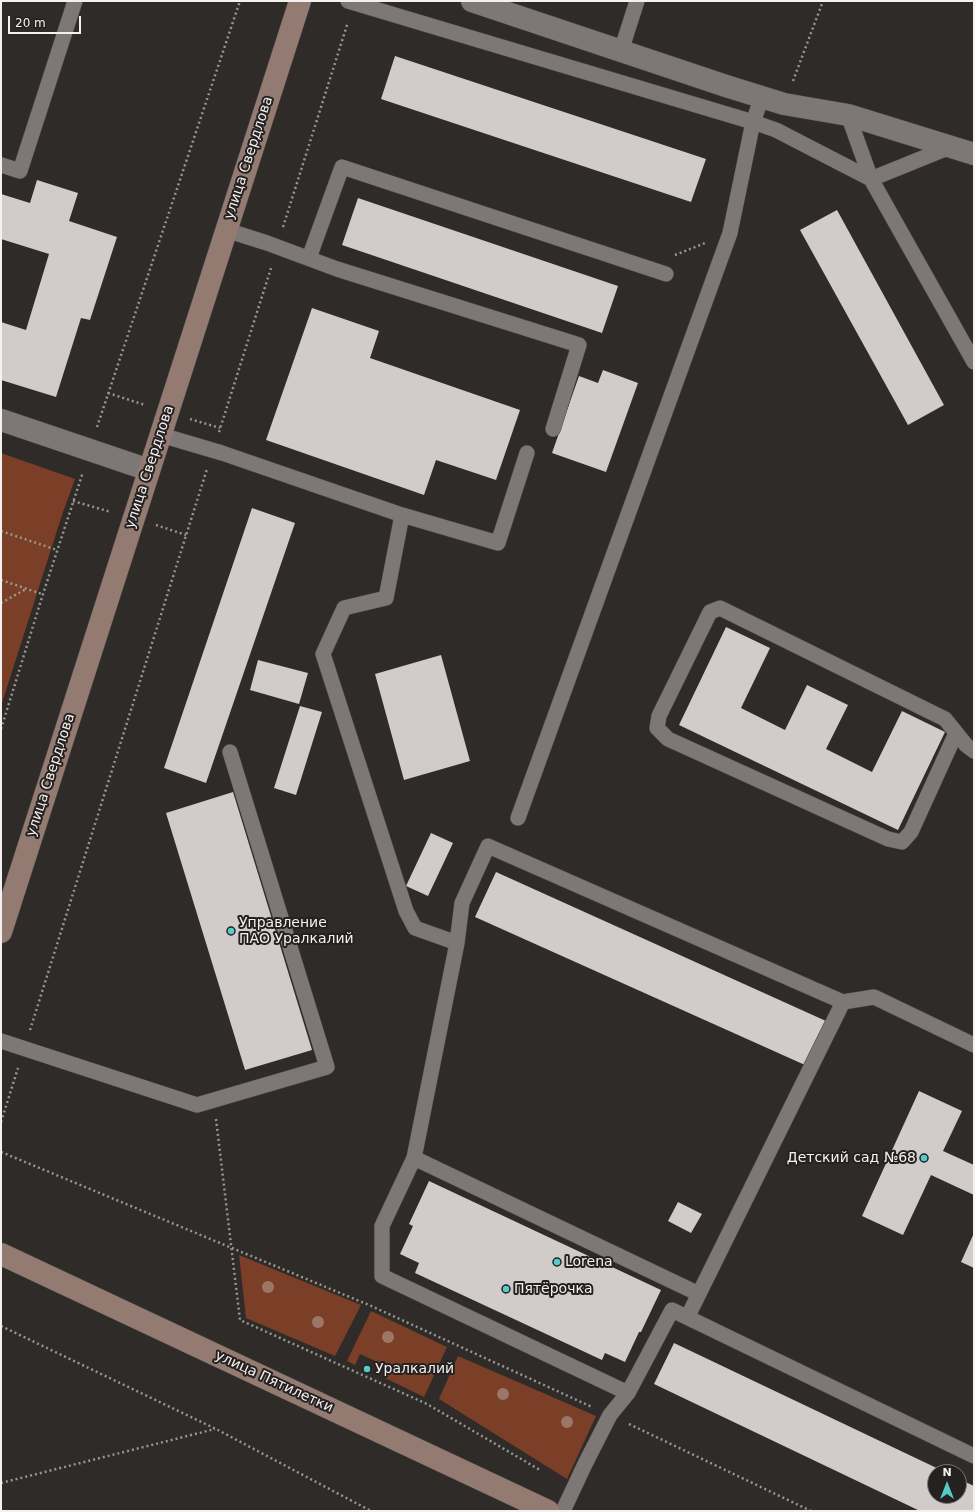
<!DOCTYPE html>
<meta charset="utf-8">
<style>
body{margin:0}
#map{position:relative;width:975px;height:1512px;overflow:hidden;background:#2f2b29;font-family:"DejaVu Sans",sans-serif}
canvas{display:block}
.frame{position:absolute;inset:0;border:2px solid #f4f2f0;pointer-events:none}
.north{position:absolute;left:927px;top:1464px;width:40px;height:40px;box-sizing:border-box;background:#252120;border:1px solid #787573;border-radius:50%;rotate:0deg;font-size:11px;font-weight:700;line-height:16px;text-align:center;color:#f4f2f0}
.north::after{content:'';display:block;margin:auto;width:14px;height:18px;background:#54cdc9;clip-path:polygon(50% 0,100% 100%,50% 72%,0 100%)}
.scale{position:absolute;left:8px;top:16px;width:73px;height:18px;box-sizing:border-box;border:2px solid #f4f2f0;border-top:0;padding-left:5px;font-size:12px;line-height:14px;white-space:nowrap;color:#f4f2f0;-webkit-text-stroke:3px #252120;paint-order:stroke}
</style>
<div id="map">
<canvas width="975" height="1512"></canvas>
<div class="frame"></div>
<div class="north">N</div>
<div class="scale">20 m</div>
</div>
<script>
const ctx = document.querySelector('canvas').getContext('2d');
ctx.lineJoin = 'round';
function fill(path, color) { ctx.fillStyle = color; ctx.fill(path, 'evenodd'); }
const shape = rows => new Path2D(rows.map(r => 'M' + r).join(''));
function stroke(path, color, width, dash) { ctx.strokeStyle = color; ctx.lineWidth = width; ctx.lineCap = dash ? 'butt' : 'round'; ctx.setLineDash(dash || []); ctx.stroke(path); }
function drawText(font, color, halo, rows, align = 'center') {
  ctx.font = font + ' "DejaVu Sans",sans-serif'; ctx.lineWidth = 4; ctx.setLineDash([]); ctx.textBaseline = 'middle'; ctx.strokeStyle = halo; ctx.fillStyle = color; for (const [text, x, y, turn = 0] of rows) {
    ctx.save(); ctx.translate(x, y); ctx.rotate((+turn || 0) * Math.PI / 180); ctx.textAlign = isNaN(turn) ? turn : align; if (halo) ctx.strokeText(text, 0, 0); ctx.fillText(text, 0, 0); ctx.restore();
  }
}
fill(shape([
 [1,453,75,479,62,515,1,706],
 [239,1255,361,1305,335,1356,246,1318],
 [371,1311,447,1347,424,1397,383,1377,388,1367,360,1354,355,1365,347,1361],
 [458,1356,596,1416,567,1479,439,1399]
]), '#7b3f27');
fill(shape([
 [395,56,706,159,691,202,381,99],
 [37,180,78,193,69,221,117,237,90,320,81,318,56,397,1,380,1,322,26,330,49,254,1,239,1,194,30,203],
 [358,198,618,286,602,333,342,245],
 [837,210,944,405,908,425,800,230],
 [312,308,379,331,370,358,520,410,496,480,436,460,424,495,266,440],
 [603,370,638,383,606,472,552,453,579,376,598,383],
 [252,508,295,523,206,783,164,768],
 [726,627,770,648,741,708,785,730,807,685,848,705,826,749,872,772,902,711,945,732,898,830,679,725],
 [441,655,470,761,404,780,375,674],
 [258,660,308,673,299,704,250,690],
 [300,706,322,712,296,795,274,788],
 [233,792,312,1050,245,1070,166,813],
 [431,833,453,843,428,896,406,886],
 [496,872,826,1021,805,1065,475,917],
 [919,1091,962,1111,943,1151,974,1165,974,1195,931,1175,903,1235,862,1216],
 [429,1181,661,1290,641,1332,639,1332,625,1362,605,1353,602,1360,415,1273,419,1263,400,1254,413,1226,409,1224],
 [678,1202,702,1214,691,1233,668,1221],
 [974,1233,974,1268,961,1262],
 [674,1343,945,1472,935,1472,935,1496,959,1496,959,1479,974,1486,974,1511,920,1511,654,1384]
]), '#d1cbc9');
const lane = shape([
 [348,1,753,122,776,130,871,179,950,147],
 [621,51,637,1],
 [848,115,871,179,974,362],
 [1,165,20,171,75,1],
 [226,230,267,243,337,269,579,345,553,429],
 [309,258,342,167,666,274],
 [161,435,222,453,402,515,498,543,527,453],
 [402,515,386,598,344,608,323,654,406,911,415,928,457,943,414,1158,382,1226,382,1276,628,1393],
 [956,733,911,832,902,842,888,839,668,739,657,728,659,716,710,612,720,608,945,719,966,745,974,751],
 [518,818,730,233,753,122,762,97],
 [457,943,462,903,488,846,843,1002,874,997,974,1045],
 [1,1041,197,1105,327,1067,230,752],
 [414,1158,699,1294],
 [688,1316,843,1002],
 [563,1511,585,1464,610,1415,628,1393,672,1310,974,1456]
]);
const street = shape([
 [472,1,726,86,784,104,848,115,974,154],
 [1,420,149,470]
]);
const secondary = shape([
 [1,932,300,1],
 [1,1254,548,1511]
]);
stroke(lane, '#4c4947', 16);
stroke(street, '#4c4947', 23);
stroke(secondary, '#4c4947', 23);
stroke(shape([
 [793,81,823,1],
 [283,227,348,22],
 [675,255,705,243],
 [108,393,145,405],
 [190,419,220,428],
 [97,427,240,1],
 [219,432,272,265],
 [73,501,111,512],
 [156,525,186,535],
 [1,531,57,550],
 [1,580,42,594],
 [1,603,26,589],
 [1,729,43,594,83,472],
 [30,1030,207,469],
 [216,1119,240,1320,427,1404,540,1470],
 [1,1122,18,1068],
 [1,1152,369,1305,592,1407],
 [1,1326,216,1429,371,1511],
 [629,1424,811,1511],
 [1,1483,215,1429]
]), '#989593', 2.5, [2, 3]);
stroke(lane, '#7d7876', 15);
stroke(street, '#7d7876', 22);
stroke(secondary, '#937b72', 22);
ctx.fillStyle = '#9c7667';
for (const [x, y] of [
 [268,1287],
 [318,1322],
 [388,1337],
 [503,1394],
 [567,1422]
]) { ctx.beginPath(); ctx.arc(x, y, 6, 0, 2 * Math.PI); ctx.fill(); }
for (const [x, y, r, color] of [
 [231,931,4,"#54cdc9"],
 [924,1158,4,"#54cdc9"],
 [557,1262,4,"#54cdc9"],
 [506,1289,4,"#54cdc9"],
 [367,1369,4,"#54cdc9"]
]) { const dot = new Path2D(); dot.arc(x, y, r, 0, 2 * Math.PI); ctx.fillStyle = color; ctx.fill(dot); stroke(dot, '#252120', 1.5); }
drawText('14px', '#f4f2f0', '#252120', [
 ["улица Свердлова",249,158,-72],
 ["улица Свердлова",150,467,-72],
 ["улица Свердлова",51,775,-72],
 ["улица Пятилетки",274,1382,25]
]);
drawText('14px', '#f4f2f0', '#252120', [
 ["Управление",239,923],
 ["ПАО Уралкалий",239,939],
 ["Детский сад №68",916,1158,"right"],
 ["Lorena",565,1262],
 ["Пятёрочка",514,1289],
 ["Уралкалий",375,1369]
], 'left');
</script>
